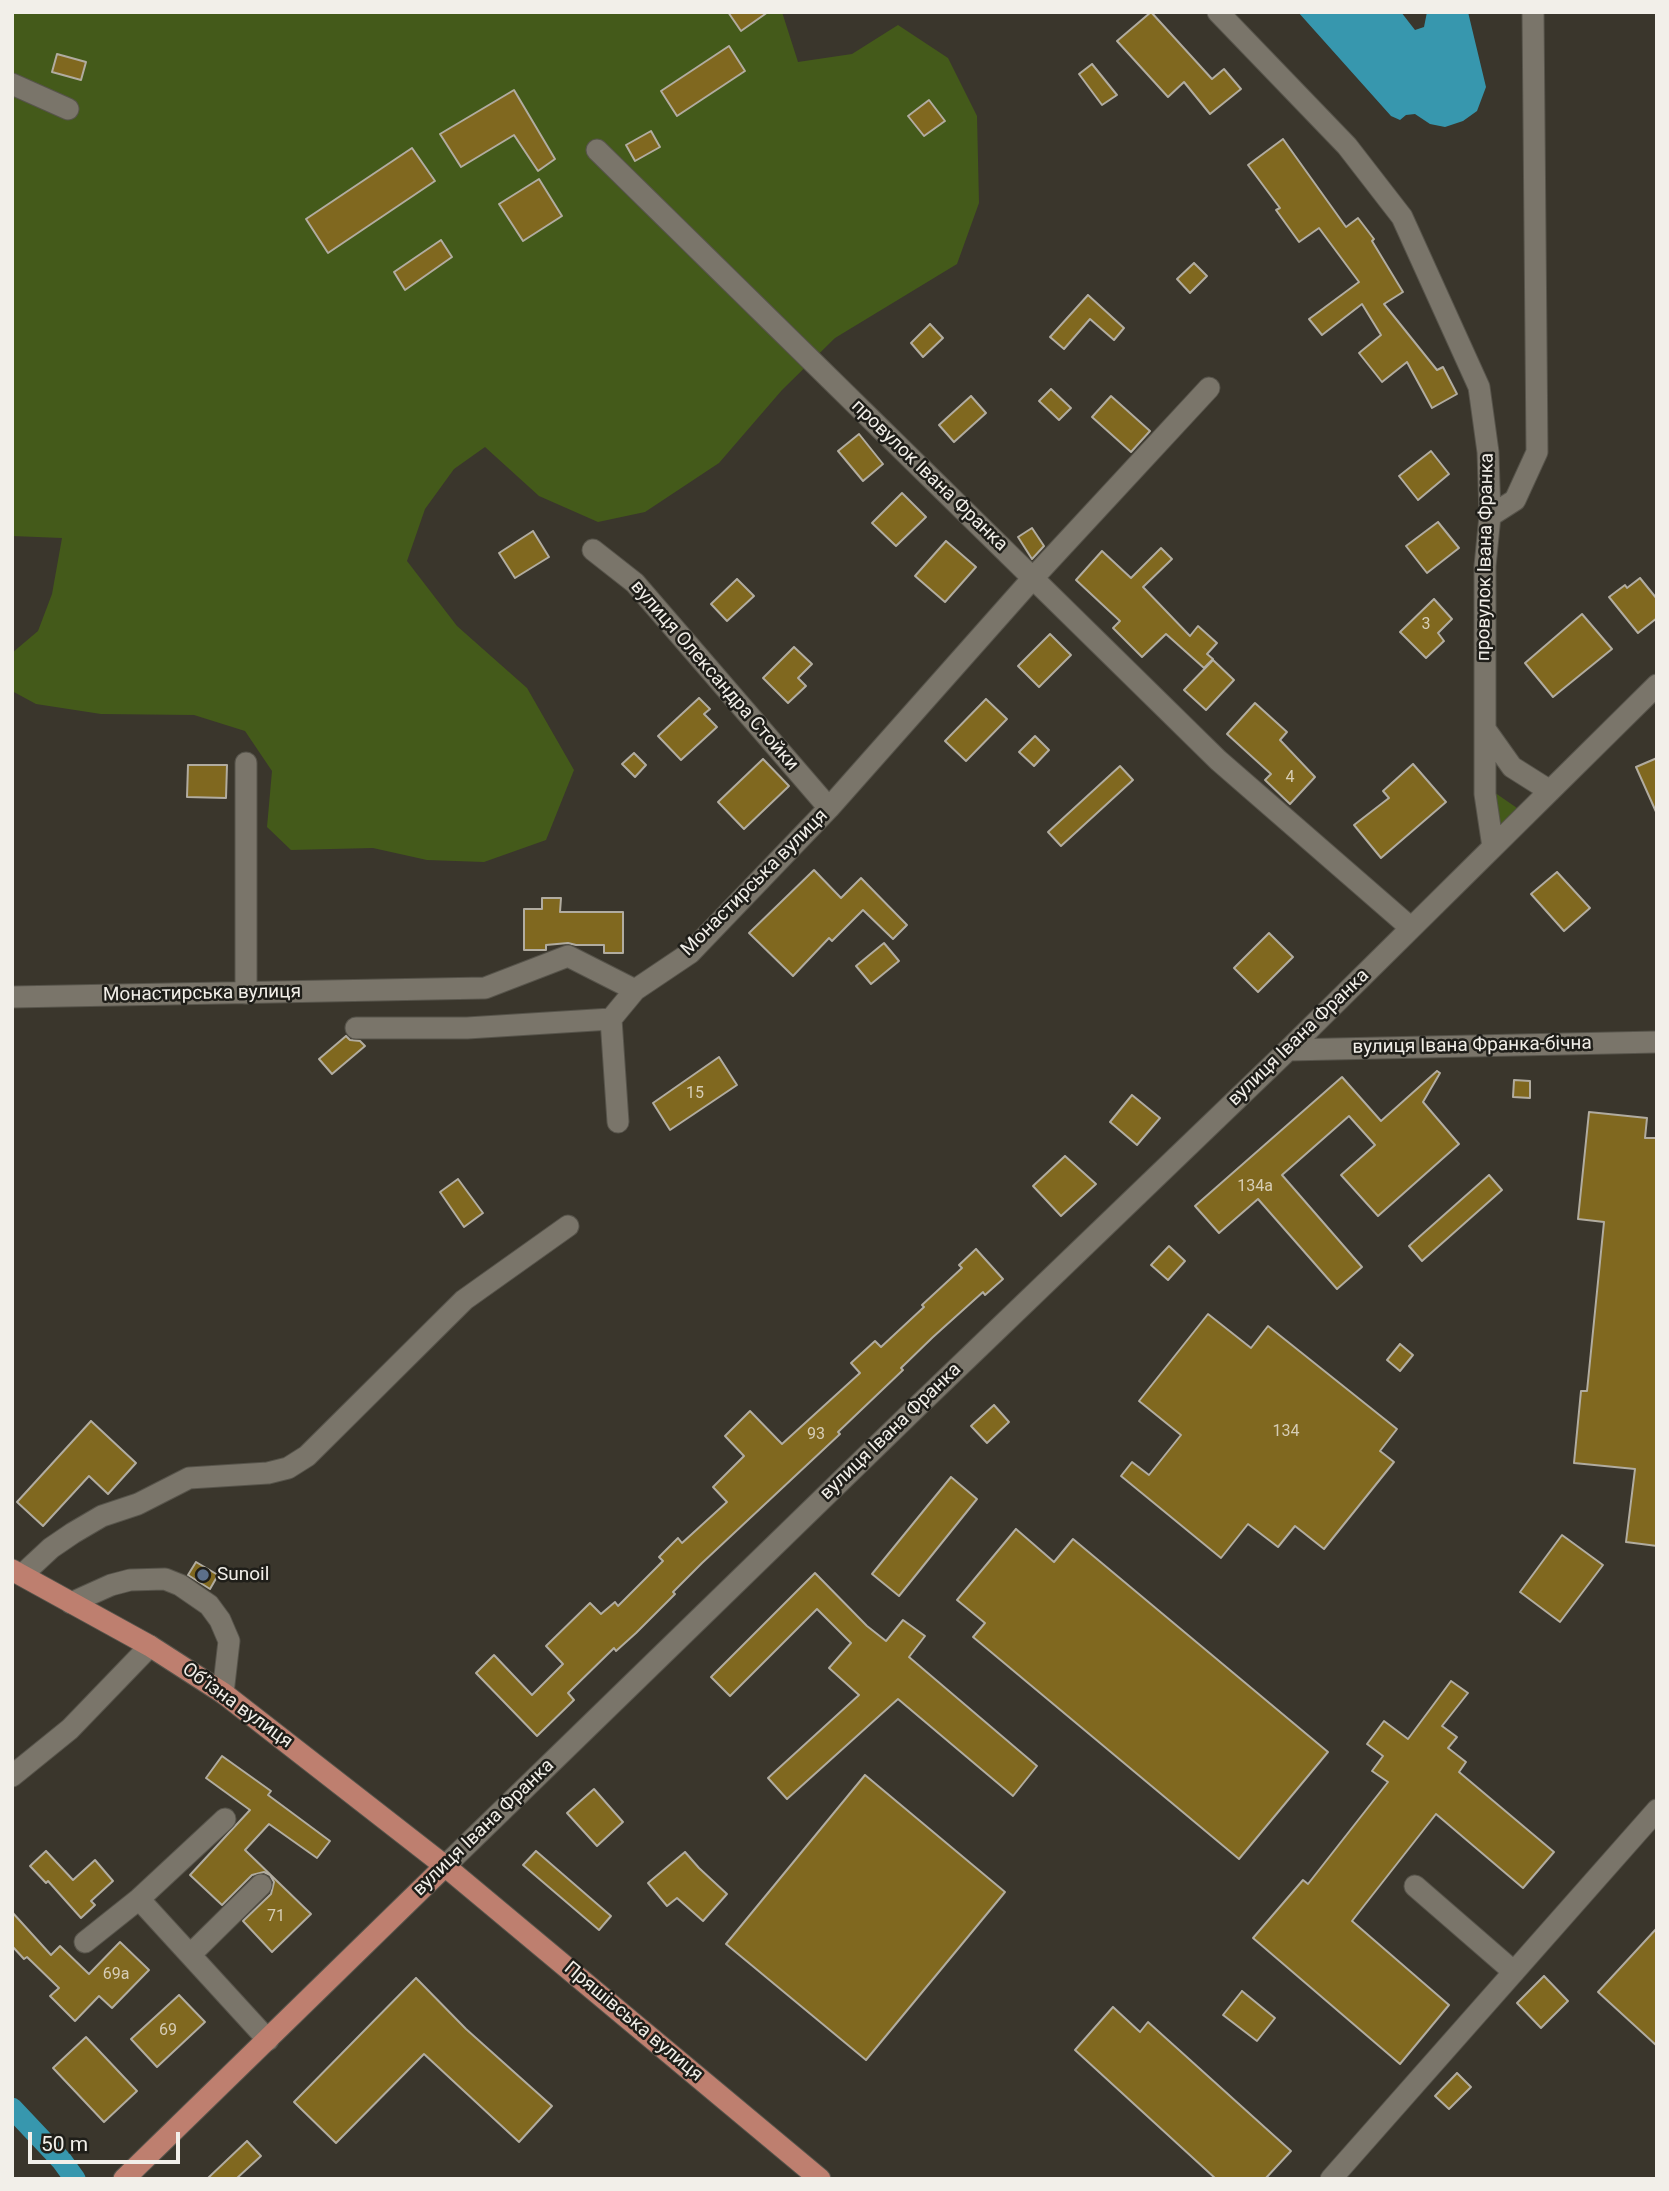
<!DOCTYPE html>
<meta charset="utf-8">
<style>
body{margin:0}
#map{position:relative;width:1669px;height:2191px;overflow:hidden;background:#3a362c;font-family:Roboto,sans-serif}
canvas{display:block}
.frame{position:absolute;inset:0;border:14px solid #f2efe9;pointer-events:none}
.scale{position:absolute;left:28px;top:2132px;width:152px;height:32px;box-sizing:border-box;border:4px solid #f2efe9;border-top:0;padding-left:9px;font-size:21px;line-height:24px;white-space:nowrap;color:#f2efe9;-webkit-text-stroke:5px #1f1e19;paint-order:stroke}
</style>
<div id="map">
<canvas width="1669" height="2191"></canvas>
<div class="frame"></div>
<div class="scale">50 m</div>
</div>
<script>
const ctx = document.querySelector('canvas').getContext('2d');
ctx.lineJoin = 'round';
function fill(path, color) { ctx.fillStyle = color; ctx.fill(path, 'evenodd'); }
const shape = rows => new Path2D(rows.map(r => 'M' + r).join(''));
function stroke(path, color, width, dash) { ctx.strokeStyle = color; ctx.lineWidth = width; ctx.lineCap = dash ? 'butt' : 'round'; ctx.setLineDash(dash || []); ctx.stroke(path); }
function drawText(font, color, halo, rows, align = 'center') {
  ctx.font = font + ' Roboto,sans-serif'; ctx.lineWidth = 5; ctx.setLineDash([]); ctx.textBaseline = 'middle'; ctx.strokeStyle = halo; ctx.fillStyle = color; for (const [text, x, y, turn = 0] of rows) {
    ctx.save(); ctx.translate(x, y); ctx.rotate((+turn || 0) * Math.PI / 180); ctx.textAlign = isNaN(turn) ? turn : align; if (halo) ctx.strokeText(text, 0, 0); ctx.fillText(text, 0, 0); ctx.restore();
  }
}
fill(shape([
 [12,12,782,12,798,62,852,54,898,25,948,58,977,116,979,203,957,264,835,338,782,390,719,463,645,512,598,522,539,496,485,447,454,469,425,509,407,561,457,626,527,688,574,770,546,840,484,862,427,860,373,848,291,850,267,827,272,771,245,731,194,715,101,714,36,704,12,691,12,653,38,631,52,594,62,538,12,536],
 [1491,790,1517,808,1496,835]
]), '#445a1a');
fill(shape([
 [1298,12,1401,12,1415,30,1424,27,1427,12,1468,12,1486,87,1477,111,1463,121,1445,127,1430,124,1415,114,1406,115,1400,120,1391,116]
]), '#3797ae');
stroke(shape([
 [12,2108,62,2161,75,2179]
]), '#3797ae', 21);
const building = shape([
 [728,12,768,12,741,31,728,12],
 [1151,12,1212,79,1224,69,1241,89,1210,114,1184,82,1168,97,1117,41,1151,12],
 [729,46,745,71,677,116,661,91,729,46],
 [57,54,86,62,81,80,52,72,57,54],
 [1092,64,1117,95,1102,105,1079,74,1092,64],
 [514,90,555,159,538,171,514,135,461,167,440,134,514,90],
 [929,100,945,121,924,136,908,116,929,100],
 [651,131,660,147,635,161,626,145,651,131],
 [1283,139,1346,227,1358,218,1374,239,1372,241,1403,292,1384,304,1437,370,1443,367,1457,394,1432,408,1407,362,1382,382,1359,353,1381,335,1362,304,1322,335,1309,319,1359,282,1319,228,1299,242,1276,210,1280,208,1248,165,1283,139],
 [412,148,435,181,328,253,306,219,412,148],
 [539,179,562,216,523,241,499,204,539,179],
 [441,240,452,257,405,290,394,272,441,240],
 [1194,263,1207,276,1190,293,1177,279,1194,263],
 [1088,295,1124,328,1114,340,1090,319,1064,349,1050,337,1088,295],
 [930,324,943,338,923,357,911,343,930,324],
 [1051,389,1071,408,1059,420,1039,401,1051,389],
 [971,396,986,413,954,442,939,425,971,396],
 [1111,396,1150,431,1131,452,1092,417,1111,396],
 [859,434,883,464,863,481,838,451,859,434],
 [1431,451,1449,474,1418,500,1399,476,1431,451],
 [902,493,926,517,896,546,872,523,902,493],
 [1438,522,1459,548,1427,573,1406,546,1438,522],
 [1032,528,1044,546,1032,559,1018,537,1032,528],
 [533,531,549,557,515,578,499,553,533,531],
 [946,541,976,567,945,602,915,576,946,541],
 [1161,548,1172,559,1143,587,1190,636,1198,626,1217,643,1207,654,1213,659,1204,668,1166,634,1142,657,1113,628,1120,621,1076,580,1102,551,1131,578,1161,548],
 [1640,578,1657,599,1657,618,1638,633,1609,597,1625,585,1627,588,1640,578],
 [737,579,754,596,727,621,711,604,737,579],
 [1434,599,1452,619,1438,633,1444,641,1426,658,1400,632,1434,599],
 [1582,614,1612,649,1553,697,1525,663,1582,614],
 [1050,634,1071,655,1039,687,1018,666,1050,634],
 [794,647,812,664,798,678,806,686,788,703,763,678,794,647],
 [1213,660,1234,680,1206,710,1184,690,1213,660],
 [699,698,710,709,704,714,717,727,681,760,658,736,699,698],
 [986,699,1007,719,966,761,945,741,986,699],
 [1255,703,1287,732,1280,740,1315,777,1290,804,1265,780,1271,774,1227,734,1255,703],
 [1035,736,1049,750,1034,766,1019,752,1035,736],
 [634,753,646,765,635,777,622,764,634,753],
 [1657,758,1657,814,1636,767,1657,758],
 [763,759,789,786,744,829,718,802,763,759],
 [1413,764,1446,802,1381,858,1354,825,1389,798,1383,791,1413,764],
 [188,765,227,765,226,798,187,797,188,765],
 [1120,766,1133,780,1061,846,1048,832,1120,766],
 [814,870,841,898,861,878,907,925,893,939,863,910,832,941,829,938,793,976,749,933,814,870],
 [1557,872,1590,908,1564,931,1531,894,1557,872],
 [542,898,561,898,560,912,623,912,623,953,604,953,604,945,576,945,568,943,546,945,546,950,524,950,524,909,542,909,542,898],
 [1269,933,1293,957,1258,992,1234,968,1269,933],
 [884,943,899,961,871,984,856,966,884,943],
 [346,1036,350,1040,360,1041,365,1046,332,1074,319,1059,346,1036],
 [719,1057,737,1085,670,1130,653,1103,719,1057],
 [1437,1071,1440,1073,1423,1102,1459,1144,1378,1216,1341,1175,1375,1145,1349,1116,1282,1175,1362,1267,1337,1289,1258,1199,1219,1233,1195,1206,1342,1077,1381,1121,1437,1071],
 [1514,1080,1530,1081,1530,1098,1513,1097,1514,1080],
 [1132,1095,1160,1118,1137,1145,1110,1122,1132,1095],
 [1589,1112,1647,1118,1645,1138,1657,1138,1657,1546,1626,1542,1635,1469,1574,1463,1581,1391,1587,1391,1604,1222,1578,1219,1589,1112],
 [1065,1156,1096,1184,1061,1216,1033,1186,1065,1156],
 [1489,1175,1502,1190,1422,1261,1409,1246,1489,1175],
 [458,1179,483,1213,464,1227,440,1192,458,1179],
 [1169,1246,1185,1261,1168,1280,1151,1265,1169,1246],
 [976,1249,1003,1279,985,1295,983,1292,933,1337,901,1368,903,1370,838,1432,840,1434,702,1563,673,1592,675,1594,636,1633,616,1651,614,1648,568,1693,574,1700,537,1736,476,1673,494,1655,532,1695,563,1664,546,1646,590,1603,601,1614,615,1602,618,1606,663,1561,659,1557,678,1538,682,1543,727,1502,713,1487,744,1456,725,1436,750,1411,782,1444,860,1373,851,1363,875,1341,881,1347,924,1307,922,1305,962,1268,959,1265,976,1249],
 [1208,1314,1251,1348,1268,1326,1397,1429,1380,1451,1394,1462,1324,1549,1295,1526,1278,1547,1248,1524,1221,1558,1121,1476,1132,1462,1149,1475,1181,1435,1139,1401,1208,1314],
 [1400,1344,1413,1355,1400,1371,1387,1360,1400,1344],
 [994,1405,1009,1422,987,1443,971,1426,994,1405],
 [91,1421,136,1463,108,1494,89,1476,43,1526,17,1502,91,1421],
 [951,1477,977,1499,899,1596,872,1574,951,1477],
 [1016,1529,1054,1562,1073,1539,1328,1752,1239,1859,973,1637,985,1623,957,1600,1016,1529],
 [1562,1535,1603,1565,1560,1622,1520,1592,1562,1535],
 [196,1562,218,1575,210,1589,188,1575,196,1562],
 [815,1573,867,1626,886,1641,903,1620,925,1636,909,1657,1037,1766,1013,1796,898,1699,787,1799,768,1778,859,1695,829,1668,851,1643,817,1609,730,1696,711,1677,815,1573],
 [1451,1681,1468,1693,1442,1726,1457,1737,1448,1748,1466,1762,1459,1772,1554,1852,1523,1888,1436,1814,1352,1921,1449,2005,1400,2064,1253,1938,1303,1880,1308,1884,1388,1782,1372,1771,1383,1756,1367,1744,1384,1721,1408,1739,1451,1681],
 [222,1756,271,1791,268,1795,330,1841,317,1858,269,1824,245,1850,311,1914,272,1952,243,1921,271,1894,274,1882,270,1875,264,1872,252,1875,222,1905,190,1875,250,1810,206,1778,222,1756],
 [865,1775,1005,1892,866,2060,726,1944,865,1775],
 [594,1789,623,1822,597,1846,567,1813,594,1789],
 [46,1851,73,1880,95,1860,113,1881,91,1901,95,1905,81,1918,48,1881,46,1883,30,1866,46,1851],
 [536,1851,611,1916,599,1930,523,1865,536,1851],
 [685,1852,699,1868,727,1894,703,1921,677,1898,667,1906,648,1883,685,1852],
 [12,1912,51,1955,60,1946,89,1974,120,1942,149,1970,112,2008,99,1996,75,2021,50,1996,59,1988,27,1957,24,1959,12,1946,12,1912],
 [1657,1928,1657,2046,1598,1992,1657,1928],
 [1544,1976,1568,2001,1541,2028,1517,2003,1544,1976],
 [416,1978,466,2029,552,2106,519,2142,424,2054,336,2143,294,2102,416,1978],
 [1242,1991,1275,2018,1257,2041,1223,2015,1242,1991],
 [179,1995,205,2022,157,2067,131,2039,179,1995],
 [1113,2007,1140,2032,1148,2022,1291,2151,1265,2179,1216,2179,1075,2050,1113,2007],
 [86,2037,137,2091,104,2122,53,2068,86,2037],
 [1457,2073,1471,2087,1449,2109,1435,2096,1457,2073],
 [247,2141,261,2156,236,2179,207,2179,247,2141]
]);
fill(building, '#80681f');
stroke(building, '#b1aca0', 2);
const minor = shape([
 [1218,12,1347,146,1402,217,1479,387,1488,452,1490,516,1485,566,1485,794,1493,847],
 [12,84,68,109],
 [597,150,1218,760,1411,928],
 [1490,516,1515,500,1537,452,1533,12],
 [593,550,635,583,829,808],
 [1485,729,1512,767,1550,791],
 [246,993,246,763],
 [12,997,485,988,568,956,635,990,690,953,829,808,1033,578,1209,388],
 [611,1019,618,1122],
 [356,1028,467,1028,611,1019,635,990],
 [1288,1050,1657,1042],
 [22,1575,51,1548,73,1533,102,1516,138,1504,189,1478,268,1473,288,1468,307,1456,464,1300,568,1226],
 [71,1603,111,1585,130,1580,165,1579,180,1585,209,1605,220,1620,229,1641,223,1693],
 [12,1776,70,1729,150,1646],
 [445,1866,920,1404,1288,1050,1657,685],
 [1415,1886,1514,1972],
 [139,1899,268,2040],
 [85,1942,139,1899,225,1819],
 [191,1954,261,1885],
 [1331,2179,1657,1810]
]);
const major = shape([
 [12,1570,150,1646,223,1693,445,1866,820,2179],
 [124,2179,445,1866]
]);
stroke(minor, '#57544b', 23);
stroke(major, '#57544b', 23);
stroke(minor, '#7a756a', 21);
stroke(major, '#be7f6f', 21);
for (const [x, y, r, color] of [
 [203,1575,7,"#5c6f8a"]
]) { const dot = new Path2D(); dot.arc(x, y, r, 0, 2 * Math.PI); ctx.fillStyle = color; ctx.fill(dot); stroke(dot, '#1f1e19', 2.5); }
drawText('16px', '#d6cdb6', null, [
 ["3",1426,625],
 ["4",1290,778],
 ["15",695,1094],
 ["134а",1255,1187],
 ["134",1286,1432],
 ["93",816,1435],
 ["71",276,1917],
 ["69а",116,1975],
 ["69",168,2031]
]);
drawText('19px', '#f2efe9', '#1f1e19', [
 ["провулок Івана Франка",929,476,44],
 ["провулок Івана Франка",1486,557,-89],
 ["вулиця Олександра Стойки",714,676,49],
 ["Монастирська вулиця",755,883,-45],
 ["Монастирська вулиця",202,994,-1],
 ["вулиця Івана Франка",1299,1038,-44],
 ["вулиця Івана Франка-бічна",1472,1046,-1],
 ["вулиця Івана Франка",891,1432,-44],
 ["Обʼїзна вулиця",237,1706,36],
 ["вулиця Івана Франка",484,1828,-44],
 ["Пряшівська вулиця",633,2022,40]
]);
drawText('19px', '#f2efe9', '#1f1e19', [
 ["Sunoil",217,1575]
], 'left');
</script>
